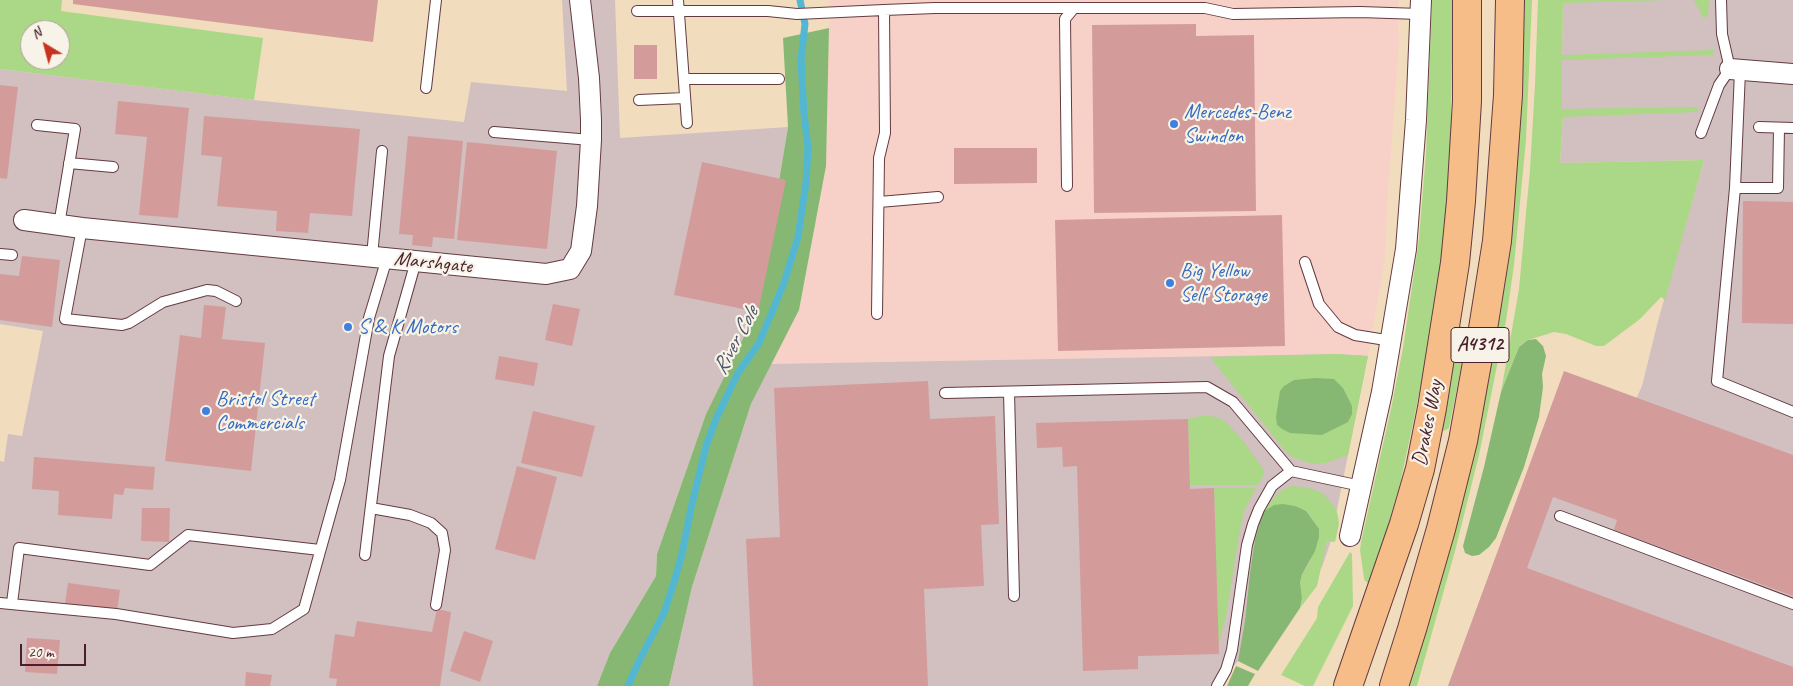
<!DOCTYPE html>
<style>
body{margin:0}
#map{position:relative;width:1793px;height:686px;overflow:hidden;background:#f2dcbe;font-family:Caveat,sans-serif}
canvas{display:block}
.north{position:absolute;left:20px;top:20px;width:50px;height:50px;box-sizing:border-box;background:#f7f3e8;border:1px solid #b29e9c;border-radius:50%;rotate:323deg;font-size:14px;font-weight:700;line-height:20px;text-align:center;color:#4a1f2b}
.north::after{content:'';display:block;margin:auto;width:18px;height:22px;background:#c8321e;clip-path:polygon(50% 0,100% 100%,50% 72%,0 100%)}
.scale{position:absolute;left:20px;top:644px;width:66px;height:22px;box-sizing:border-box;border:2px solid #4a1f2b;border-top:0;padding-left:6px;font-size:15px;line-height:18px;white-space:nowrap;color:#4a1f2b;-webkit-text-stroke:4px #f7f3e8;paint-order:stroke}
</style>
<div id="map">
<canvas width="1793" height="686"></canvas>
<div class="north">N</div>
<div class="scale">20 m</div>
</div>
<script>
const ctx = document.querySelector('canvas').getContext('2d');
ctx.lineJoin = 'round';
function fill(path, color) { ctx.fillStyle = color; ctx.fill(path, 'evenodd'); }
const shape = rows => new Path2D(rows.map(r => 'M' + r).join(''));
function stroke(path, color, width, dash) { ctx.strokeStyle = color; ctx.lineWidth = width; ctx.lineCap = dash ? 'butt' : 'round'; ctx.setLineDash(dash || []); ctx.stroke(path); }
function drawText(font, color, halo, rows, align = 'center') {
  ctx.font = font + ' Caveat,sans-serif'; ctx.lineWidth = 4.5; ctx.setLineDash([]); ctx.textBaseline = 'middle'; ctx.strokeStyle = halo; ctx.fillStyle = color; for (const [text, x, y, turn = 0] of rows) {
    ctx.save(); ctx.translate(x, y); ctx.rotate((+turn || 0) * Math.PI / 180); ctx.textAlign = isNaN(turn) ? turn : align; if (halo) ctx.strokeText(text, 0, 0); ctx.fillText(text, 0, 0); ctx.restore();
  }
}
fill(shape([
 [830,0,1398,0,1399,42,1387,207,1385,259,1368,356,1337,354,771,364,799,310,826,166]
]), '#f7d1c7');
fill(shape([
 [562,0,615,0,620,138,788,127,758,308,706,414,657,554,656,576,610,653,597,686,0,686,0,461,4,462,8,434,22,436,43,331,0,324,0,69,254,100,464,122,471,82,567,91],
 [1573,0,1793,0,1793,686,1448,686,1496,556,1637,397,1642,386,1658,321,1704,160,1560,163,1563,117,1561,109,1563,3,1573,2],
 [1337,354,1368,356,1330,544,1322,567,1216,686,669,686,692,587,751,404,771,364]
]), '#d2bfc0');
fill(shape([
 [0,0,62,0,61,11,263,38,254,100,0,69],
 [30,30,60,30,60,60,30,60],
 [1432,0,1453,0,1450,174,1446,231,1425,364,1412,428,1400,484,1371,585,1365,581,1364,578,1360,550,1361,542,1391,409,1403,348,1419,239,1426,153],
 [1521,0,1532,0,1526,140,1514,265,1506,321,1479,455,1455,551,1417,686,1409,686,1429,606],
 [1538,0,1669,0,1563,3,1562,55,1714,50,1713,55,1562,60,1562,109,1698,107,1698,112,1563,117,1560,163,1704,160,1665,300,1661,297,1640,319,1604,346,1596,346,1566,334,1554,332,1528,340,1519,347,1501,392,1519,289,1530,170,1535,85],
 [1694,0,1709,0,1708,17,1703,17],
 [1461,326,1468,332,1449,428,1444,431,1441,429,1457,328],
 [1337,354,1368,356,1348,455,1326,463,1314,464,1306,462,1292,457,1286,452,1210,357],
 [1201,416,1211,416,1221,419,1229,425,1243,441,1264,470,1264,475,1258,485,1190,485,1188,419],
 [1294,486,1310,488,1324,494,1336,509,1338,516,1339,524,1335,542,1327,541,1317,586,1300,608,1302,598,1300,582,1302,574,1309,564,1319,529,1306,511,1263,512,1277,494,1288,487],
 [1214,488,1256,488,1245,509,1240,529,1226,616,1218,647],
 [1350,552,1352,554,1353,606,1313,686,1305,686,1281,675,1317,618,1318,607]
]), '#aad886');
fill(shape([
 [829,28,826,166,799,310,751,404,692,587,669,686,597,686,610,653,656,576,657,554,706,414,758,308,788,127,783,38],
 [1536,339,1543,346,1546,356,1542,374,1543,387,1539,417,1524,467,1496,538,1489,547,1479,555,1472,556,1465,553,1463,546,1484,467,1501,392,1519,347,1528,340],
 [1315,378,1334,379,1343,388,1352,406,1352,414,1348,422,1322,435,1290,433,1282,429,1277,425,1276,417,1280,391,1284,386,1294,380],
 [1283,504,1295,506,1306,511,1319,529,1319,537,1315,551,1302,574,1300,582,1302,598,1300,608,1258,671,1238,661,1245,621,1250,573,1255,540,1263,512,1274,505],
 [1236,666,1255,674,1248,686,1227,686]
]), '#87b873');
stroke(shape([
 [628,686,639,661,664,613,674,582,682,554,691,508,706,446,716,419,738,373,759,343,784,283,798,237,806,183,808,147,804,114,801,60,805,24,800,0]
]), '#54b7d2', 7);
fill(shape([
 [73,0,378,0,373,42,73,4],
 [1196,24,1196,36,1254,35,1256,211,1094,213,1092,25],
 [634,45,657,45,657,79,634,79],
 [0,85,18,87,7,179,0,178],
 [118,101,189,108,178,218,139,215,147,137,115,134],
 [204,116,360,129,352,216,310,213,308,233,276,231,277,211,217,206,222,157,201,155],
 [408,136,463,141,454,239,433,237,432,247,412,245,413,235,399,234],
 [467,142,557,151,547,249,457,240],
 [954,148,1037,148,1037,183,954,184],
 [702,162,786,180,758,312,674,295],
 [1743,201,1793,202,1793,324,1742,323],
 [1282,215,1285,346,1058,351,1055,220],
 [22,256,60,260,52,327,0,320,0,274,19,276],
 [553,304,580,309,572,346,545,340],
 [204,305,226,307,222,339,265,343,251,471,165,461,180,335,201,338],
 [499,356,538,363,534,386,495,379],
 [1564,371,1793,455,1793,596,1614,530,1617,520,1553,497,1527,568,1793,667,1793,686,1448,686],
 [928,381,930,419,995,416,999,524,981,525,984,586,924,589,928,686,753,686,746,539,780,537,774,388],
 [533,411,595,426,582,477,521,463],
 [1188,419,1190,489,1214,488,1219,654,1138,656,1138,669,1083,671,1077,466,1063,467,1062,447,1037,448,1036,423],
 [34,457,155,467,153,490,125,488,123,495,114,494,112,519,58,515,59,491,32,489],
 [517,466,557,477,535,560,495,549],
 [142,508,170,508,169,542,141,541],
 [68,583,120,590,117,611,65,604],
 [437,609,451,612,440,686,336,686,337,679,329,678,335,634,354,637,357,621,432,632],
 [464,631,493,641,480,682,450,671],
 [27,638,60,640,57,674,25,672],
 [246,672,272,675,270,686,245,686]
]), '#d39c9a');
const service = shape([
 [678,0,687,123],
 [637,11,768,11,797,14,884,10],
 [1740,71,1735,188,1717,381,1793,412],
 [684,79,779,79],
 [426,88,436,0],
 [639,100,685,98],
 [37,125,75,129,59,225],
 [1759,127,1793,128],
 [494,132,591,140],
 [1701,133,1719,85,1730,69,1722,34,1721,0],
 [69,163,113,167],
 [1067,186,1065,19,1074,8,1205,8,1233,14,1360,12,1420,14],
 [1735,188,1778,188,1779,128],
 [879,202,938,197],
 [82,228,65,319,122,325,129,323,163,302,207,290,216,291,236,301],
 [0,254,12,255],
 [372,256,382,151],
 [1305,262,1319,304,1338,327,1355,335,1392,341],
 [877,314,879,158,885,133,884,10,935,8,1074,8],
 [1009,392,1014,596],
 [945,393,1207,387,1233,402,1291,471,1361,486],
 [371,508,410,515,431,523,442,533,445,550,436,605],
 [1560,516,1793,604],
 [365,555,389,356,416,261],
 [0,603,116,614,233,633,272,629,304,609,340,480,369,318,387,258],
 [12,603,19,548,150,565,188,535,320,550],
 [1217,686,1226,670,1232,650,1247,545,1253,524,1259,509,1272,486,1291,471]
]);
const minor = shape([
 [1730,69,1793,74],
 [24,220,82,228,546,274,570,269,581,251,587,206,591,140,591,120,589,78,580,0],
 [1350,536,1382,392,1406,249,1416,120,1421,0]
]);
const primary = shape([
 [1348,686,1404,524,1420,469,1432,408,1455,263,1461,201,1467,101,1467,0],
 [1394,686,1412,629,1441,529,1463,441,1482,335,1497,241,1500,204,1508,95,1510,0]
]);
stroke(service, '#633b41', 12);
stroke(minor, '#633b41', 22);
stroke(primary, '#633b41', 30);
stroke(service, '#fff', 10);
stroke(minor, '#fff', 20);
stroke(primary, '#f7bd88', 28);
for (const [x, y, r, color] of [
 [1174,124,5,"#3f7fe0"],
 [1170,283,5,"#3f7fe0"],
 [348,327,5,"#3f7fe0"],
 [206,411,5,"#3f7fe0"]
]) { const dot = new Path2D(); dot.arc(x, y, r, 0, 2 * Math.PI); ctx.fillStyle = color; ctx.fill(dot); stroke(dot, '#f7f3e8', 2); }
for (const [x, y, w] of [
 [1480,345,58]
]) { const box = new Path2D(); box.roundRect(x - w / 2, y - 17.5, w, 35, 4); ctx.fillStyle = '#f7f3e8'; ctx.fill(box); stroke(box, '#4a1f2b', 1); }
drawText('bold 20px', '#4a1f2b', null, [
 ["A4312",1480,345]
]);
drawText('21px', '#366cbe', '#f7f3e8', [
 ["Mercedes-Benz",1184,112],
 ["Swindon",1184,136],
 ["Big Yellow",1180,271],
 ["Self Storage",1180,295],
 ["S & K Motors",358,327],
 ["Bristol Street",216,399],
 ["Commercials",216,423]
], 'left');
drawText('21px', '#4a1f2b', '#f7f3e8', [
 ["Marshgate",433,263,6],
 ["Drakes Way",1428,423,-79]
]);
drawText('italic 22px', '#4e5465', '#f7f3e8', [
 ["River Cole",736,341,-62]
]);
</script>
